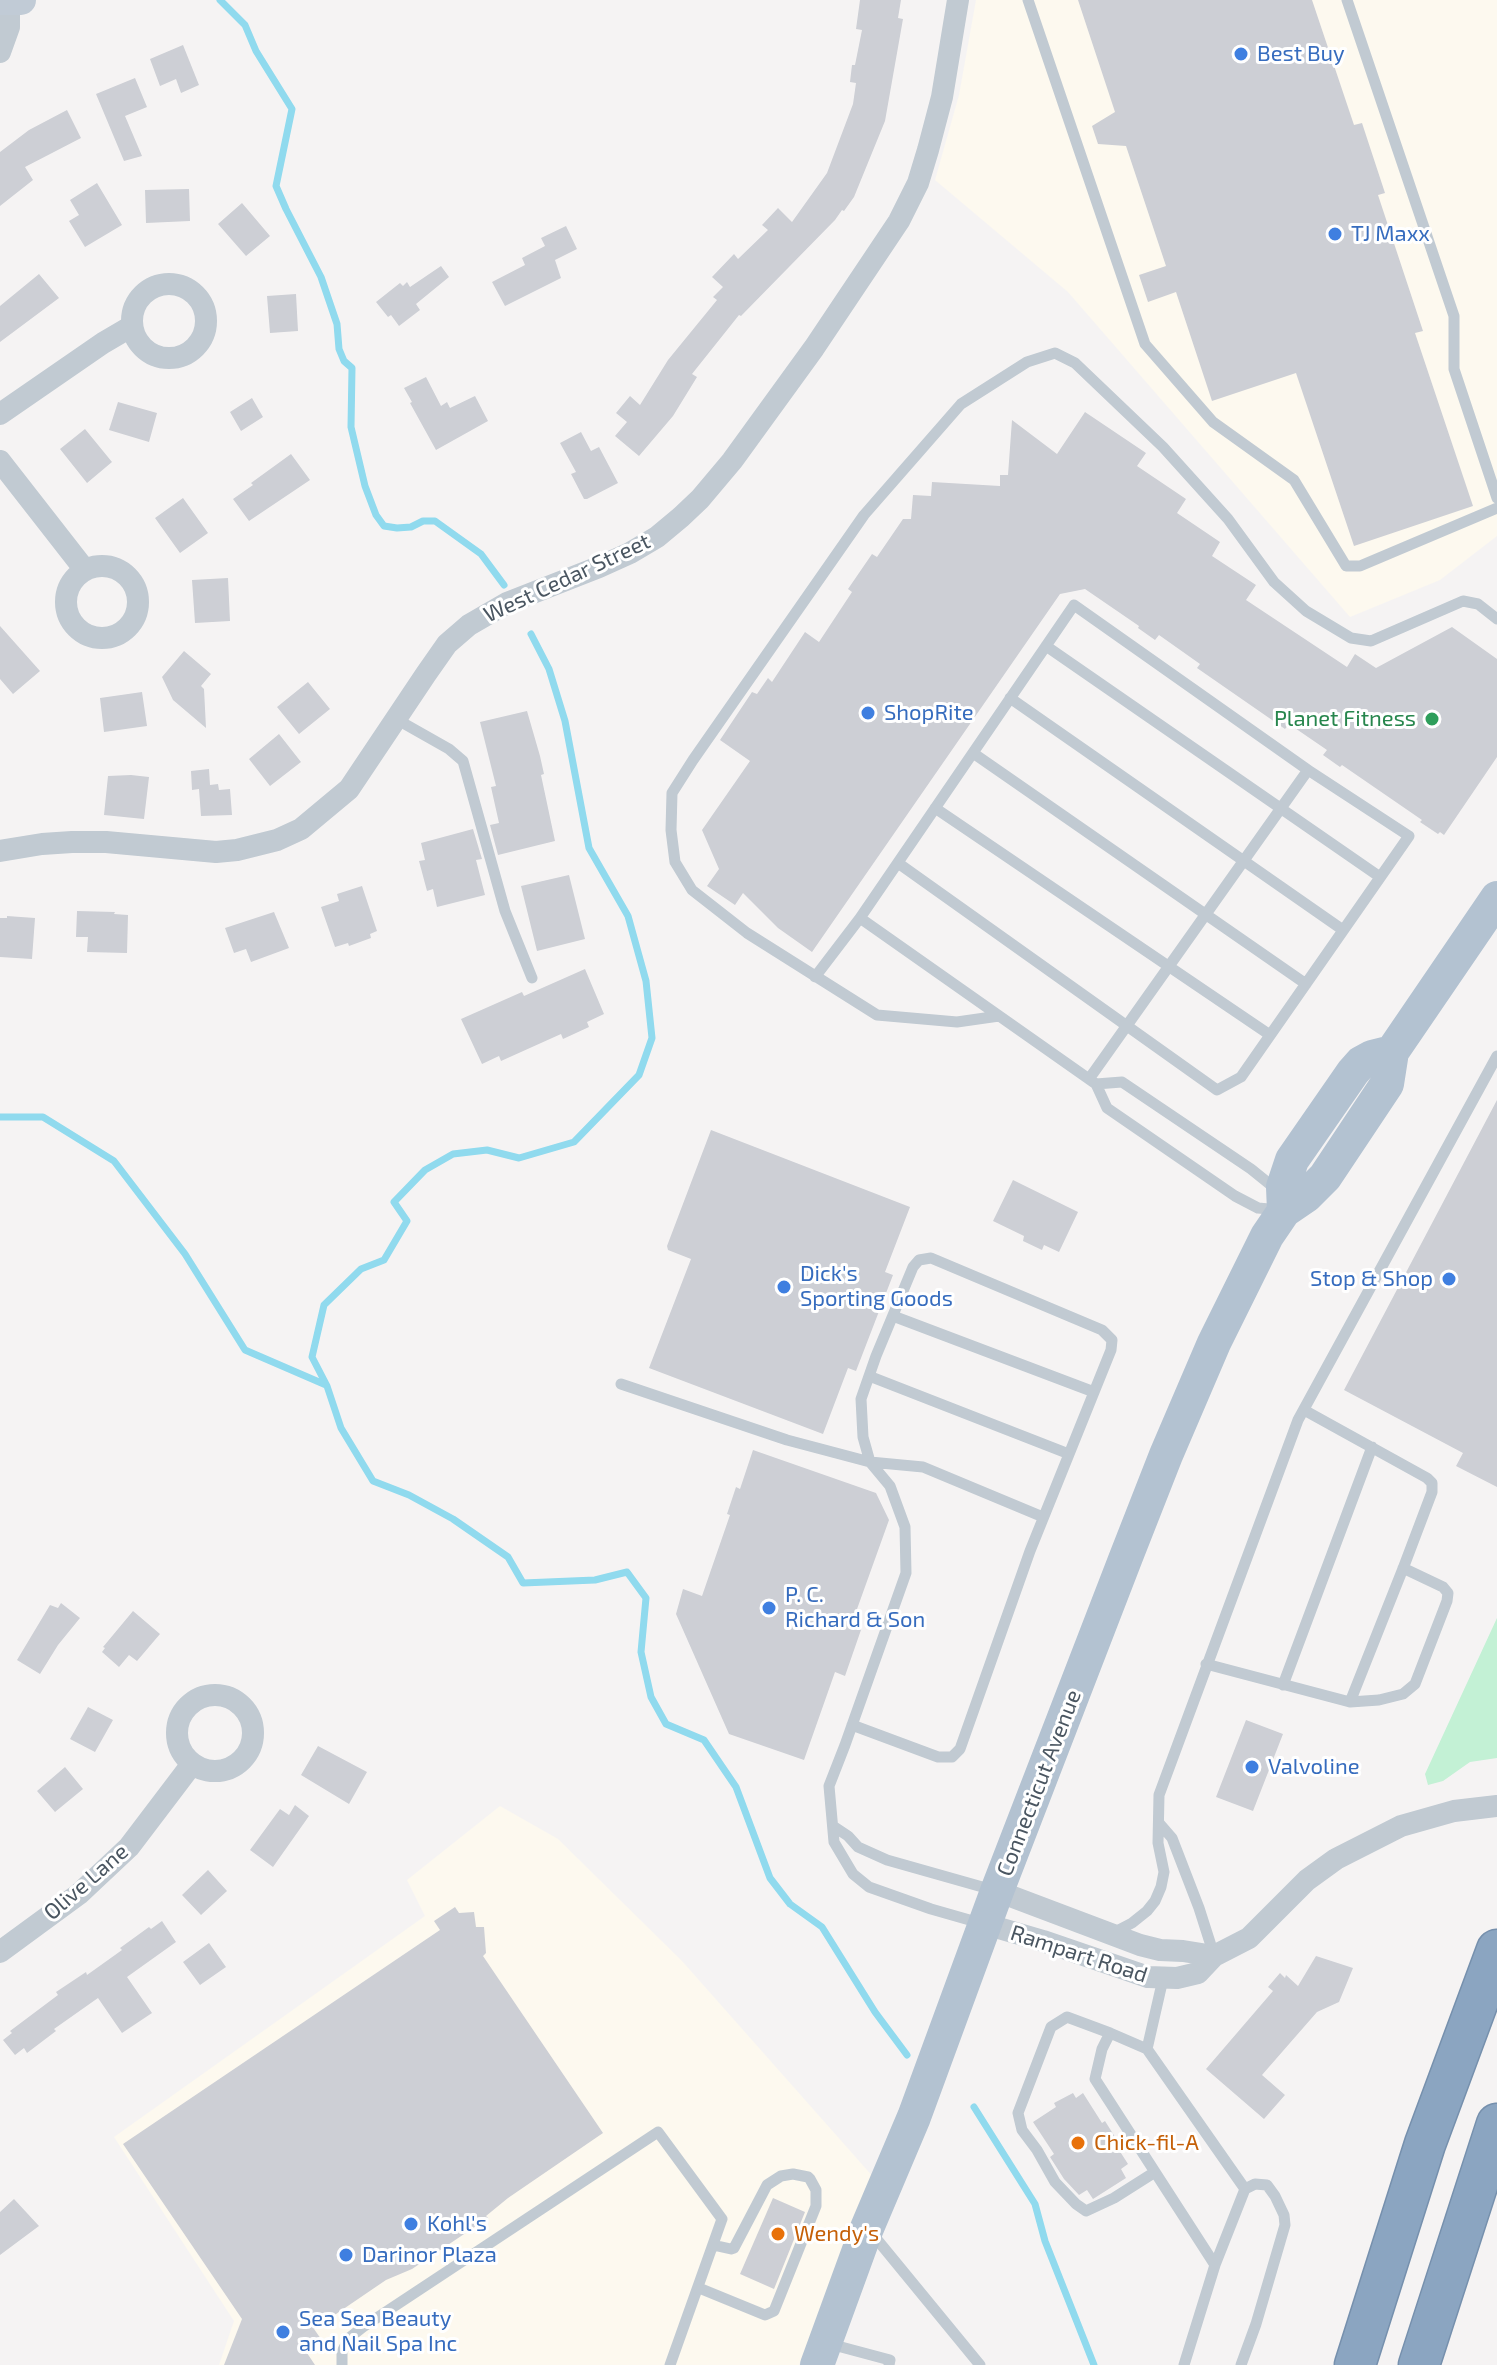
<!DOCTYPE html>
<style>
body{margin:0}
canvas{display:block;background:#f5f3f3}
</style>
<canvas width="1497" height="2365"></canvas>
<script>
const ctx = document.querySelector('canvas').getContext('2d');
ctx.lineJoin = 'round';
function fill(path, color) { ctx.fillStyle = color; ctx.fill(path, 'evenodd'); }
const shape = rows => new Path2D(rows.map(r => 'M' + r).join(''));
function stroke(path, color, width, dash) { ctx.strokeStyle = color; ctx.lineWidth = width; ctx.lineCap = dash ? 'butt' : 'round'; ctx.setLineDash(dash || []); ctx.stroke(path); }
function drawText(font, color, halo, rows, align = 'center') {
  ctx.font = font + ' "Exo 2",sans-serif'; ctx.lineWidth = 6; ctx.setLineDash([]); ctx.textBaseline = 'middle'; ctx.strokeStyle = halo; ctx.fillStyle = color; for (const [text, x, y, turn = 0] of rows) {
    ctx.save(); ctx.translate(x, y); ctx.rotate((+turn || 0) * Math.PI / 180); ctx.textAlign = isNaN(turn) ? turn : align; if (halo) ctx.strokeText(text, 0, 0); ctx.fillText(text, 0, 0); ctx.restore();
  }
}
fill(shape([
 [976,0,1497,0,1497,536,1440,580,1350,617,1068,292,935,180,959,95],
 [500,1806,558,1839,682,1961,875,2179,799,2365,219,2365,234,2321,114,2137,425,1916,407,1880]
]), '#fdf9ef');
fill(shape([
 [1497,1618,1497,1758,1470,1762,1443,1781,1428,1785,1425,1774]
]), '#c3f1d5');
stroke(shape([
 [220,0,245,25,256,51,292,109,276,186,286,209,321,277,337,324,339,349,344,361,352,368,351,427,365,486,376,515,384,526,397,528,411,527,423,521,435,521,481,554,504,585],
 [531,634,549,669,565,721,589,848,628,916,646,981,652,1038,639,1075,574,1142,519,1158,487,1150,453,1154,425,1170,394,1202,407,1221,384,1260,361,1269,324,1305,312,1357,327,1386,341,1428,373,1481,409,1495,453,1519,508,1557,523,1583,595,1580,627,1572,646,1598,641,1652,651,1697,666,1724,704,1740,736,1787,770,1878,790,1904,822,1927,875,2012,907,2055],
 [0,1117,43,1117,114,1161,185,1254,245,1350,326,1385],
 [974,2107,1035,2204,1045,2241,1094,2365]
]), '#90daee', 7);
fill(shape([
 [860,0,901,0,898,18,903,19,885,121,854,197,844,211,842,210,835,220,741,316,739,315,692,374,697,377,673,416,639,456,615,436,627,422,616,413,630,396,640,405,668,360,717,300,713,297,723,287,712,277,734,254,738,259,768,230,762,225,778,208,792,222,827,173,853,104,856,83,850,82,852,65,855,65,862,30,856,29],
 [1078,0,1312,0,1354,125,1362,123,1385,193,1378,195,1423,331,1415,333,1473,506,1354,546,1296,373,1212,401,1176,292,1148,302,1139,275,1166,266,1126,146,1098,144,1092,126,1115,112],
 [183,45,199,85,181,93,176,79,160,86,150,59],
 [135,78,147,107,125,116,142,156,124,161,96,94],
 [67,110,81,138,25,167,33,180,0,206,0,152,29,130],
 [97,183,122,225,85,247,69,221,79,215,70,200],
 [189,189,190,221,146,223,145,190],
 [242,203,270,236,246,256,218,224],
 [566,226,577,249,555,260,561,278,505,306,492,282,525,265,522,258,545,246,541,238],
 [441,266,449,277,416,304,420,310,399,326,391,315,388,317,376,302,400,283,403,286,407,282,410,287],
 [39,274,59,298,0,342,0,306],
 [296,294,298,331,270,333,267,296],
 [426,377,441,406,447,402,450,408,475,396,488,421,436,450,410,403,412,402,404,388],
 [252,398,263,417,241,431,230,412],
 [118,402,157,413,149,442,109,430],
 [1085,412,1146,453,1137,466,1186,499,1177,513,1220,542,1212,556,1256,585,1246,600,1347,667,1355,654,1376,668,1452,627,1497,659,1497,757,1444,835,1440,832,1438,834,1420,822,1422,820,1342,765,1340,767,1323,755,1327,750,1289,724,1285,729,1197,668,1200,664,1159,635,1155,640,1138,628,1139,626,1085,589,1060,594,812,952,778,928,743,893,735,905,707,886,719,869,702,830,750,761,720,740,752,692,757,694,768,678,772,682,805,632,819,642,852,592,848,589,872,554,877,557,903,519,911,519,913,495,931,496,932,482,1000,486,1000,475,1008,475,1012,420,1057,454],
 [85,429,112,462,87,483,60,449],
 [581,432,591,451,599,447,618,483,587,499,584,499,571,474,576,472,560,443],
 [291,454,310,480,249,521,233,499,253,485,251,483],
 [183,498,208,533,180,553,155,518],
 [228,578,230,621,195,623,192,580],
 [0,626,40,671,13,694,0,679],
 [184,651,211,674,201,686,204,689,206,728,173,700,162,677],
 [308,682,330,709,299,734,277,707],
 [142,692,147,726,104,732,100,698],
 [527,711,540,756,544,774,541,775,555,841,498,855,490,825,499,823,491,787,496,786,480,722],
 [279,734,301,762,270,786,249,759],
 [209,769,210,785,218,784,219,790,230,789,232,815,201,816,199,789,192,790,191,771],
 [131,775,149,777,144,819,104,815,108,776],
 [473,829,482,859,476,860,485,895,437,907,433,889,427,891,419,861,425,860,421,843],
 [569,875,585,939,537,951,521,886],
 [362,886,377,931,370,934,371,938,349,946,348,943,335,947,321,907,339,901,337,894],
 [77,911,115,912,114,914,128,915,127,953,87,952,88,937,76,937],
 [274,912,289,948,251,962,246,949,234,953,225,928],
 [7,916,35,918,32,959,0,957,0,918,7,918],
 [585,969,604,1014,587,1022,589,1027,563,1039,561,1034,501,1061,499,1056,482,1064,461,1019,522,992,524,996],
 [1497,1100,1497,1487,1456,1466,1463,1453,1344,1390],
 [711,1130,910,1207,885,1272,893,1275,856,1371,848,1368,823,1434,649,1368,691,1259,668,1250,667,1246],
 [1013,1180,1078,1212,1059,1252,1044,1245,1042,1250,1023,1241,1024,1236,993,1221],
 [753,1450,876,1493,889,1520,852,1623,862,1627,845,1676,835,1672,804,1760,729,1734,676,1614,683,1589,702,1596,730,1515,727,1514,736,1487,740,1489],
 [61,1603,80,1618,58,1645,40,1674,17,1660,50,1605,58,1608],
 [133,1611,160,1634,137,1661,129,1655,119,1667,102,1652,105,1648,103,1647],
 [88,1707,113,1720,95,1752,70,1739],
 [1246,1720,1283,1734,1253,1811,1216,1797],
 [318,1746,367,1772,349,1804,301,1775],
 [65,1767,83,1789,55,1812,37,1791],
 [295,1805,309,1816,273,1867,250,1850,280,1809,289,1815],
 [208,1870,227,1891,201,1915,182,1895],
 [455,1907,459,1913,474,1912,476,1927,484,1927,486,1953,483,1956,603,2133,508,2198,486,2216,488,2218,412,2269,386,2280,314,2329,321,2339,305,2350,315,2365,224,2365,242,2319,123,2144,440,1930,434,1921],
 [162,1921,176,1942,127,1977,152,2013,122,2033,98,1998,54,2029,56,2031,27,2053,24,2048,15,2055,3,2040,12,2033,10,2031,58,1995,56,1992,86,1972,87,1975,122,1950,120,1948,149,1927,151,1929],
 [209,1943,226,1967,200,1985,183,1962],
 [1316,1956,1353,1968,1339,2002,1317,2012,1262,2075,1285,2095,1264,2119,1206,2069,1273,1991,1268,1987,1280,1973,1285,1978,1286,1975,1298,1986],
 [1073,2093,1076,2098,1083,2093,1102,2123,1105,2121,1115,2137,1112,2139,1128,2164,1121,2169,1126,2178,1093,2199,1087,2190,1079,2195,1064,2179,1050,2157,1054,2154,1033,2122,1056,2107,1054,2103],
 [773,2198,805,2212,774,2289,740,2274],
 [14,2199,39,2226,0,2255,0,2212]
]), '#cdcfd5');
const highway = shape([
 [1355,2365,1425,2144,1497,1950],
 [1419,2365,1497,2124]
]);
stroke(highway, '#7690ad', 43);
stroke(shape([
 [1028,0,1145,344,1213,422,1294,480,1346,566,1360,566,1497,508],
 [1347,0,1454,316,1454,369,1497,498],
 [1046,646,1380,877],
 [1010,698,1343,930],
 [396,719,449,749,463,761,505,911,532,978],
 [973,753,1306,984],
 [935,808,1270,1035],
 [898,863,1217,1090,1241,1077,1409,836,1308,770],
 [815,977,860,918],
 [999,1016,957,1022,877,1015,747,933,692,890,675,862,671,830,672,793,693,760,864,515,961,404,1027,362,1055,353,1075,363,1163,447,1228,519,1274,582,1306,611,1351,638,1371,641,1463,601,1478,604,1497,619],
 [1089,1079,1308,770,1074,605,860,918,1096,1084,1107,1108,1235,1196,1258,1208,1280,1210],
 [1096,1084,1122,1082,1251,1169,1272,1186,1275,1192],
 [893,1316,1094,1392],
 [869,1376,1069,1454],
 [621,1384,787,1440,870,1462,890,1486,905,1527,906,1573,845,1745,829,1786,834,1842,853,1874,869,1887,931,1909,980,1923],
 [1206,1664,1350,1702,1404,1566,1432,1492,1432,1483,1427,1478,1304,1410],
 [1283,1685,1372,1447],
 [1350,1702,1379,1700,1403,1694,1415,1684,1447,1601,1448,1593,1443,1587,1403,1568],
 [852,1725,938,1757,952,1757,960,1749,1030,1551,1111,1350,1112,1340,1102,1330,931,1258,919,1260,913,1267,876,1356,861,1399,863,1437,870,1462,923,1467,1043,1517],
 [1159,1823,1172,1838,1199,1908,1214,1955],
 [833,1826,848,1836,858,1847,887,1860,993,1890],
 [1111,1934,1132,1923,1147,1911,1155,1901,1161,1887,1164,1872,1158,1843,1159,1795,1298,1420,1497,1056],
 [1163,1979,1147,2049,1245,2189],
 [1110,2033,1067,2017,1051,2027,1018,2113,1022,2130,1037,2150,1055,2182,1076,2204,1086,2211,1114,2198,1155,2172],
 [1147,2049,1110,2033,1102,2049,1095,2079,1215,2265,1245,2189,1255,2184,1267,2185,1275,2196,1284,2215,1285,2225,1256,2324,1241,2365],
 [870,2231,980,2365],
 [699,2288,765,2315,774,2311,816,2206,816,2190,810,2179,808,2177,793,2174,781,2176,767,2185,734,2248,731,2249,713,2245],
 [830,2344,890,2360,889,2365],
 [342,2365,342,2352,349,2338,363,2327,658,2132,722,2219,670,2365],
 [1184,2365,1215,2265]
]), '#c1cad2', 11);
stroke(shape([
 [0,52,9,27,9,2],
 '132 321a37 37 0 1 1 74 0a37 37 0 1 1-74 0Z',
 [0,414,103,343,132,326],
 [0,461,85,570],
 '66 602a36 36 0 1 1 72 0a36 36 0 1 1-72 0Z',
 [0,851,42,844,72,842,106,842,216,852,237,850,277,840,301,829,349,789,426,674,447,644,469,625,507,603,599,567,630,553,657,537,681,517,700,499,732,461,814,348,899,221,918,183,928,150,942,97,958,0],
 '177 1733a38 38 0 1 1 76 0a38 38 0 1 1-76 0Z',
 [997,1891,1140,1945,1160,1950,1183,1951,1214,1956],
 [985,1924,1043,1941,1148,1977,1177,1978,1198,1973,1214,1956,1249,1938,1307,1880,1336,1859,1401,1826,1454,1811,1497,1806],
 [0,1952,79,1894,129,1847,192,1764]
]), '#c1cad2', 22);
stroke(shape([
 [0,0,21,0]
]), '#c1cbd6', 30);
stroke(shape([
 [1284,1211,1283,1187,1292,1160,1353,1072,1361,1063,1372,1057,1392,1052],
 [817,2365,867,2228,914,2117,997,1891,1126,1557,1166,1455,1214,1343,1267,1236,1284,1211,1306,1196,1325,1177,1387,1084,1392,1052,1497,898]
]), '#b3c2d1', 34);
stroke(highway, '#8ba5c1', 40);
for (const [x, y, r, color] of [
 [1241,54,8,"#3f7fe0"],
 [1335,234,8,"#3f7fe0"],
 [868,713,8,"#3f7fe0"],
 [1432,719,8,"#2e9e5b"],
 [1449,1279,8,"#3f7fe0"],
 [784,1287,8,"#3f7fe0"],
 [769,1608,8,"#3f7fe0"],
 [1252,1767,8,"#3f7fe0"],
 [1078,2143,8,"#e8710a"],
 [411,2224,8,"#3f7fe0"],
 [778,2234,8,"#e8710a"],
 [346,2255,8,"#3f7fe0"],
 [283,2332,8,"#3f7fe0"]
]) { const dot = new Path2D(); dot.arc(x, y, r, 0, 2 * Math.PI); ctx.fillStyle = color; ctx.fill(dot); stroke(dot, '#fff', 3); }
drawText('22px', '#366cbe', '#fff', [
 ["Best Buy",1257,54],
 ["TJ Maxx",1351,234],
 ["ShopRite",884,713],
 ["Dick's",800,1274],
 ["Sporting Goods",800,1299],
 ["Stop & Shop",1433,1279,"right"],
 ["P. C.",785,1595],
 ["Richard & Son",785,1620],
 ["Valvoline",1268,1767],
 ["Kohl's",427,2224],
 ["Darinor Plaza",362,2255],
 ["Sea Sea Beauty",299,2319],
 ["and Nail Spa Inc",299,2344]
], 'left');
drawText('22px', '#4a5661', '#fff', [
 ["West Cedar Street",567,578,-25],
 ["Connecticut Avenue",1039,1783,-69],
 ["Olive Lane",86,1882,-41],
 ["Rampart Road",1079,1954,18]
]);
drawText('22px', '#27864d', '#fff', [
 ["Planet Fitness",1416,719]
], 'right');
drawText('22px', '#c56008', '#fff', [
 ["Chick-fil-A",1094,2143],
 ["Wendy's",794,2234]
], 'left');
</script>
